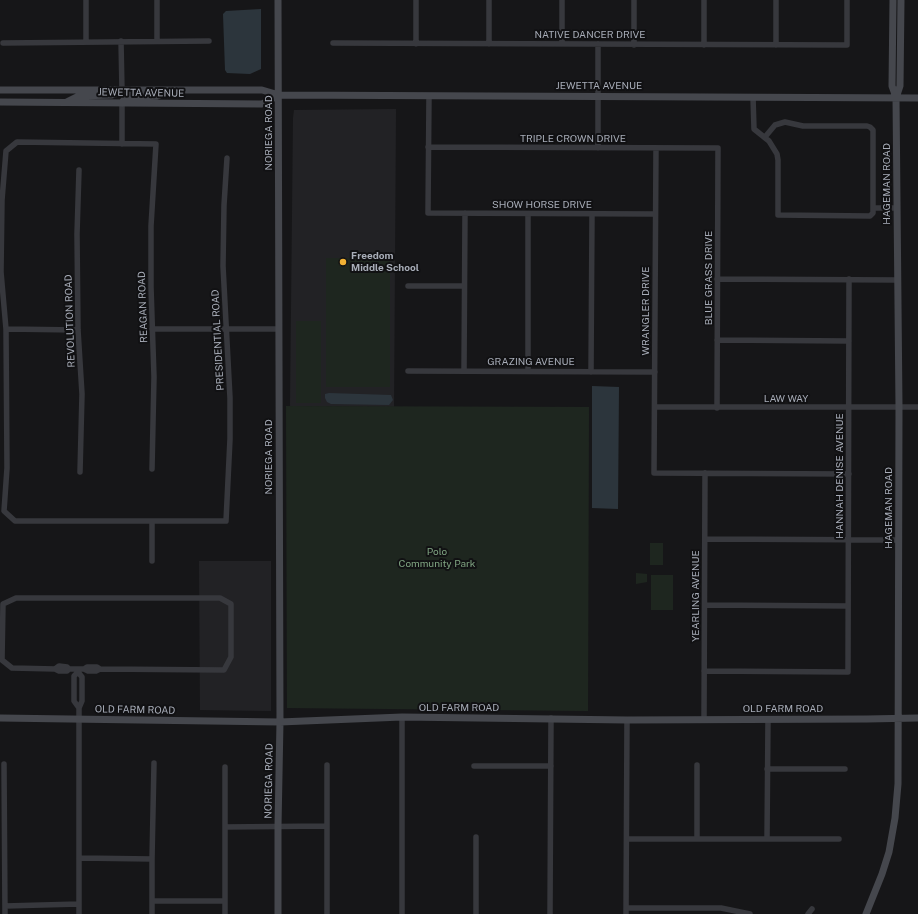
<!DOCTYPE html>
<style>
body{margin:0}
canvas{display:block;background:#161618}
</style>
<canvas width="918" height="914"></canvas>
<script>
const ctx = document.querySelector('canvas').getContext('2d');
ctx.lineJoin = 'round';
function fill(path, color) { ctx.fillStyle = color; ctx.fill(path, 'evenodd'); }
const shape = rows => new Path2D(rows.map(r => 'M' + r).join(''));
function stroke(path, color, width, dash) { ctx.strokeStyle = color; ctx.lineWidth = width; ctx.lineCap = dash ? 'butt' : 'round'; ctx.setLineDash(dash || []); ctx.stroke(path); }
function drawText(font, color, halo, rows, align = 'center') {
  ctx.font = font + ' "Public Sans",sans-serif'; ctx.lineWidth = 4; ctx.setLineDash([]); ctx.textBaseline = 'middle'; ctx.strokeStyle = halo; ctx.fillStyle = color; for (const [text, x, y, turn = 0] of rows) {
    ctx.save(); ctx.translate(x, y); ctx.rotate((+turn || 0) * Math.PI / 180); ctx.textAlign = isNaN(turn) ? turn : align; if (halo) ctx.strokeText(text, 0, 0); ctx.fillText(text, 0, 0); ctx.restore();
  }
}
fill(shape([
 [396,109,394,407,290,406,293,118,294,110],
 [199,561,271,561,271,711,200,710]
]), '#222225');
fill(shape([
 [326,258,390,258,390,387,326,387],
 [296,321,321,321,321,403,296,403],
 [286,406,589,407,588,711,287,708],
 [650,543,663,543,663,565,650,565],
 [636,573,647,574,647,582,636,584],
 [651,575,673,575,673,610,651,610]
]), '#1e261f');
fill(shape([
 [261,9,261,69,250,74,227,73,225,70,223,14,226,11],
 [592,386,619,387,618,509,592,508],
 [329,393,391,395,393,400,389,405,331,404,327,402,325,398,325,394]
]), '#2c353c');
stroke(shape([
 [86,0,86,42],
 [157,0,157,41],
 [121,41,122,91],
 [3,43,209,41],
 [333,43,847,45,847,0],
 [416,44,416,0],
 [489,44,489,0],
 [562,44,562,0],
 [634,45,634,0],
 [704,45,704,0],
 [776,45,776,0],
 [429,96,428,213,655,214],
 [753,97,754,129,769,141,777,154,778,160,778,215,870,216,873,213,873,130,870,127,867,126,803,126,785,122,775,125,765,137],
 [122,144,122,103],
 [428,147,718,148,717,408],
 [598,148,598,44],
 [656,148,654,473,849,474],
 [79,170,77,234,78,330,82,394,80,472],
 [873,208,897,208],
 [717,279,898,280],
 [408,286,464,286],
 [6,329,78,330],
 [152,329,279,329],
 [717,340,849,341],
 [408,371,655,372],
 [464,371,465,213],
 [528,371,528,214],
 [591,372,592,214],
 [655,407,918,407],
 [152,469,154,377,151,287,151,226,156,144,17,142,6,151,2,200,1,272,6,329,7,468,4,511,15,521,226,521,230,439,230,398,223,266,224,205,227,158],
 [705,539,898,540],
 [152,561,152,521],
 [705,605,848,606],
 [55,669,12,668,2,660,3,604,16,598,220,598,231,604,231,657,224,670,100,669],
 [69,669,67,671,59,671,55,669,59,666,67,667,69,669,78,669],
 [704,671,848,672,849,279],
 [78,672,78,669,84,669,88,671,96,671,100,669,97,667,87,667,84,669],
 [79,708,74,701,74,676,78,672,82,677,82,701,79,708,79,914],
 [704,719,705,473],
 [4,764,5,914],
 [474,766,551,766],
 [225,767,225,914],
 [767,769,845,769],
 [225,827,327,826],
 [627,839,839,839],
 [697,839,697,765],
 [767,839,768,719],
 [79,858,152,859],
 [152,901,225,901],
 [5,906,79,904],
 [626,908,721,908,750,914],
 [152,914,152,859,154,763],
 [327,914,327,765],
 [402,914,402,717],
 [476,914,476,837],
 [550,914,551,718],
 [626,914,627,720],
 [808,914,812,909]
]), '#37383d', 5.5);
stroke(shape([
 [893,0,892,86,896,97],
 [0,90,262,90,279,95,918,98],
 [0,102,262,104,279,95],
 [67,102,79,96,112,95,121,92],
 [122,103,125,98,127,97,157,96,167,92],
 [0,718,280,722,402,717,627,720,867,719,918,718],
 [278,914,278,826,280,722,278,0],
 [866,914,882,874,889,852,895,818,898,784,899,407,896,98,900,86,901,0]
]), '#45474d', 7);
for (const [x, y, r, color] of [
 [343,262,4,"#f2b134"]
]) { const dot = new Path2D(); dot.arc(x, y, r, 0, 2 * Math.PI); ctx.fillStyle = color; ctx.fill(dot); stroke(dot, '#111113', 1.5); }
drawText('10px', '#a8adb8', '#111113', [
 ["NATIVE DANCER DRIVE",590,35],
 ["JEWETTA AVENUE",599,86],
 ["JEWETTA AVENUE",141,93,1],
 ["NORIEGA ROAD",269,133,-90],
 ["TRIPLE CROWN DRIVE",573,139],
 ["HAGEMAN ROAD",887,184,-90],
 ["SHOW HORSE DRIVE",542,205],
 ["BLUE GRASS DRIVE",709,278,-90],
 ["REAGAN ROAD",143,307,-92],
 ["WRANGLER DRIVE",646,311,-90],
 ["REVOLUTION ROAD",70,321,-92],
 ["PRESIDENTIAL ROAD",218,340,-93],
 ["GRAZING AVENUE",531,362],
 ["LAW WAY",786,399],
 ["NORIEGA ROAD",269,457,-90],
 ["HANNAH DENISE AVENUE",840,476,-90],
 ["HAGEMAN ROAD",889,508,-90],
 ["YEARLING AVENUE",696,596,-90],
 ["OLD FARM ROAD",459,708],
 ["OLD FARM ROAD",783,709],
 ["OLD FARM ROAD",135,710,1],
 ["NORIEGA ROAD",269,781,-89]
]);
drawText('bold 10px', '#a8adb8', '#111113', [
 ["Freedom",351,256],
 ["Middle School",351,268]
], 'left');
drawText('10px', '#7fa381', '#111113', [
 ["Polo",437,552],
 ["Community Park",437,564]
]);
</script>
